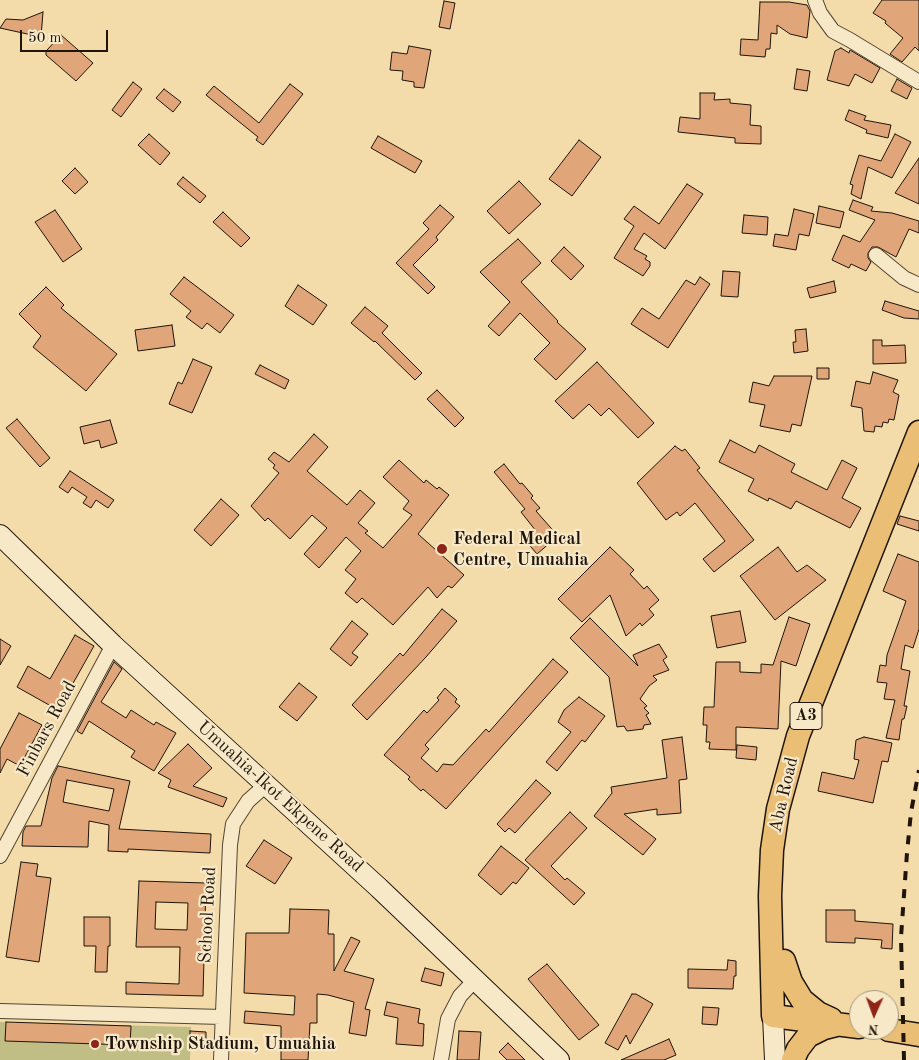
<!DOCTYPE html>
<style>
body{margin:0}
#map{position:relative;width:919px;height:1060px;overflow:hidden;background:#f3dbaa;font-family:"Old Standard TT",serif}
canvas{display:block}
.north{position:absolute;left:849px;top:990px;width:50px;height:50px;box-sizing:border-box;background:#f7e8c8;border:1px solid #a1947c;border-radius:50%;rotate:182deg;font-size:14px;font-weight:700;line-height:20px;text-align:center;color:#1f150b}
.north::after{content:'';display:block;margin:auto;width:18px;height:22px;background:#8f2418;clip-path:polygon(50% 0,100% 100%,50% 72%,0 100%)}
.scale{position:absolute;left:20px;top:30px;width:88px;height:22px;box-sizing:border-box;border:2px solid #1f150b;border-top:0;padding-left:6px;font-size:15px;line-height:18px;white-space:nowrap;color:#1f150b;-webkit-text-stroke:4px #f7e8c8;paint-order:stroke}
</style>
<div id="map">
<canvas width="919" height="1060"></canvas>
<div class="north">N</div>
<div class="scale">50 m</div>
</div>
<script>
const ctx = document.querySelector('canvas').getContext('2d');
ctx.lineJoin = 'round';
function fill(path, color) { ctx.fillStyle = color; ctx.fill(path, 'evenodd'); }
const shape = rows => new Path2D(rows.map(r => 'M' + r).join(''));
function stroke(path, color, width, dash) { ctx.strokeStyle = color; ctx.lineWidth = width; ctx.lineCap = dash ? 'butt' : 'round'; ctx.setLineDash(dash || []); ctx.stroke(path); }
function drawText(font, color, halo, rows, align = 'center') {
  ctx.font = font + ' "Old Standard TT",serif'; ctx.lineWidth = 4.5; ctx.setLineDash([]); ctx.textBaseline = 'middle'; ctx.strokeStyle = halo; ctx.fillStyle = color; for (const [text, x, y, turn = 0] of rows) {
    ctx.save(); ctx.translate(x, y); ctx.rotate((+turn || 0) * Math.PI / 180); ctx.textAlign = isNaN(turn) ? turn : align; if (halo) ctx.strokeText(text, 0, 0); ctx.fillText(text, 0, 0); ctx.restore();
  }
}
fill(shape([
 [0,1022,191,1027,190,1060,0,1060]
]), '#c0be85');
const building = shape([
 [882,0,919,0,919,51,915,47,902,62,890,54,903,38,885,23,886,21,873,13,882,0],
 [444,1,455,3,450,29,439,27,444,1],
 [760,2,789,2,807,5,810,11,807,38,790,34,777,25,777,34,771,33,770,49,766,49,765,57,740,55,741,39,758,40,760,2],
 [43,12,41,37,0,28,6,19,23,20,43,12],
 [61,35,93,63,76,81,46,55,46,51,61,35],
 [409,46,431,50,424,88,414,87,414,82,402,80,403,71,390,70,392,52,407,54,409,46],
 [841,48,849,53,850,50,880,68,872,83,855,74,849,86,827,80,835,51,841,48],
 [797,69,810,71,807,91,794,89,797,69],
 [897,79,912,88,907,99,891,91,897,79],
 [133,82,142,89,121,117,112,110,133,82],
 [290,84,303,94,263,145,256,140,258,137,206,95,214,86,259,123,290,84],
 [164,89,181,102,173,112,156,98,164,89],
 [700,93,715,93,714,100,730,99,730,103,751,105,750,125,761,126,761,144,735,143,735,138,678,132,680,117,700,119,700,93],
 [849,110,866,116,864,120,891,125,888,138,866,133,867,130,845,120,849,110],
 [149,134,170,153,160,165,138,145,149,134],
 [895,134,911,142,892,178,868,167,861,199,851,194,853,185,850,184,859,155,881,161,895,134],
 [378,136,422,161,415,173,371,148,378,136],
 [579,140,601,157,572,196,549,179,579,140],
 [919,158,919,204,895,193,919,158],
 [75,168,88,182,75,194,62,181,75,168],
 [183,177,206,196,200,203,177,184,183,177],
 [519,181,541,204,509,234,487,211,519,181],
 [687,184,703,194,665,249,644,233,634,249,647,256,645,259,650,262,650,266,643,276,614,258,634,226,624,219,634,206,659,224,687,184],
 [853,200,873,207,871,211,892,213,919,221,919,233,909,229,896,257,878,247,872,247,868,253,868,258,871,262,866,271,851,264,849,268,832,260,843,235,860,242,875,220,849,210,853,200],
 [440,205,454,217,436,237,438,240,413,265,435,287,428,294,396,263,429,229,423,223,440,205],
 [819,206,844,212,840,228,816,223,819,206],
 [794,209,814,214,809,236,799,234,796,250,773,246,775,234,788,236,794,209],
 [55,210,82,249,63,262,35,222,55,210],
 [223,212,250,238,241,247,213,222,223,212],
 [744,215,768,217,767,235,742,233,744,215],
 [518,239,541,263,521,282,558,321,557,322,586,349,556,380,534,359,550,343,520,313,499,336,488,326,510,302,480,272,518,239],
 [564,247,584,266,571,280,551,261,564,247],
 [723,271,740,272,738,297,721,296,723,271],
 [184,277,234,315,220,333,207,323,202,329,186,317,191,311,170,294,184,277],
 [700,277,710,284,668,348,631,324,642,308,659,319,686,280,695,285,700,277],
 [834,281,836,292,810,298,807,288,834,281],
 [298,285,327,305,313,325,285,306,298,285],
 [46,287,64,305,61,308,117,354,86,391,33,347,41,336,19,314,46,287],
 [885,301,919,311,919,319,904,318,882,310,885,301],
 [365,307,388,326,382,333,422,373,415,380,375,341,374,342,351,323,365,307],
 [172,325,175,346,138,351,135,330,172,325],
 [806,329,808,351,794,353,793,342,796,342,795,330,806,329],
 [873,340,882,340,882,346,905,345,906,363,873,364,873,340],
 [193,359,212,367,192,413,169,404,178,382,182,384,193,359],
 [597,362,654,423,638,438,609,408,601,416,589,404,573,419,555,401,597,362],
 [260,365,289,380,285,389,255,374,260,365],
 [817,368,829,368,829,379,817,379,817,368],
 [873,372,898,380,893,392,899,395,894,420,889,419,888,423,883,422,882,427,875,426,874,432,864,431,862,408,851,406,856,381,870,384,873,372],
 [774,376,812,376,801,426,792,424,790,432,760,426,765,405,749,402,753,382,769,386,774,376],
 [437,390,464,418,455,427,427,399,437,390],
 [17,419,50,458,40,467,6,428,17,419],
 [110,420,117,443,101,448,99,440,84,444,80,427,110,420],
 [314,434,328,447,307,471,347,505,360,490,375,503,358,523,368,531,365,533,383,548,412,515,403,509,409,501,383,477,399,460,424,483,426,480,437,489,439,487,449,495,418,534,464,575,452,588,448,586,437,598,428,587,393,625,362,598,357,603,345,593,356,579,345,570,361,551,346,537,319,568,304,554,327,528,312,515,290,539,268,518,265,521,251,506,279,473,273,468,275,465,268,459,274,452,289,462,314,434],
 [730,440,755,453,759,445,795,464,791,472,827,490,842,460,857,468,842,498,861,508,850,528,796,501,791,509,769,498,768,501,748,491,754,479,719,462,730,440],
 [675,446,682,451,685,449,700,468,697,470,754,540,714,572,703,559,725,541,695,503,680,516,677,512,666,520,637,483,675,446],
 [504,464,520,484,522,483,533,496,531,498,540,508,536,511,558,536,537,554,525,540,536,531,521,512,525,509,494,472,504,464],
 [70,471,114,500,108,508,96,500,91,508,83,503,87,497,72,487,68,493,59,487,70,471],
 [221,499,239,515,211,546,194,530,221,499],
 [900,516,919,521,919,531,897,524,900,516],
 [610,547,634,570,630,574,644,589,647,586,659,600,649,609,654,615,642,626,640,623,626,636,610,595,582,622,558,599,610,547],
 [778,547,797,572,807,565,826,580,775,620,740,576,778,547],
 [898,554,919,562,919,629,913,648,905,645,901,669,910,671,904,706,907,706,904,719,902,719,899,740,886,738,895,700,884,699,887,683,877,682,880,665,886,666,887,655,906,601,883,591,898,554],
 [442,609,457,621,426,657,367,720,352,705,400,653,403,656,442,609],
 [740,611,746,642,717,648,711,616,740,611],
 [789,617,810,624,796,666,781,661,778,729,736,727,736,750,709,749,710,742,706,742,707,725,703,725,704,707,714,707,716,662,740,662,740,672,761,673,761,664,773,665,789,617],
 [590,618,638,666,633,655,659,644,667,657,663,660,669,670,653,676,657,680,649,686,640,699,647,706,644,708,649,713,646,715,651,724,644,725,643,729,627,731,624,726,617,727,609,677,570,638,590,618],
 [352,621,368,634,352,653,358,657,351,666,330,649,352,621],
 [75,635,94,646,58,710,17,687,28,666,50,679,75,635],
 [0,639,11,646,0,665,0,639],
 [553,659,568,672,446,809,423,789,421,791,408,779,410,777,384,755,424,710,427,713,439,700,437,698,445,688,457,699,455,702,460,706,425,745,429,749,421,758,437,772,443,764,453,765,486,729,489,732,553,659],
 [114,662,122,669,101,702,126,718,131,710,154,725,156,722,176,733,154,771,131,757,135,751,89,721,82,734,77,731,114,662],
 [299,683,317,697,297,721,279,707,299,683],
 [579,697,605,716,585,742,582,740,557,771,546,762,571,732,558,722,564,710,579,697],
 [19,713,42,725,20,766,7,759,0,773,0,749,19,713],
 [682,737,687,779,679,780,681,813,657,815,657,809,624,814,656,839,643,855,594,816,612,793,611,787,667,778,662,740,682,737],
 [864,737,892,743,888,762,882,761,873,803,818,791,822,772,854,779,859,760,854,759,856,740,864,737],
 [188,744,212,768,193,786,227,798,223,807,168,787,171,780,158,773,188,744],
 [737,745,757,747,756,760,736,758,737,745],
 [58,766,130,781,119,829,211,834,210,853,128,849,128,852,108,851,109,825,89,821,88,847,22,846,23,832,26,826,41,826,52,778,58,766],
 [67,780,114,789,109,811,63,802,67,780],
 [536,780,551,793,515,833,509,828,505,832,497,824,536,780],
 [570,812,587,828,551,866,565,880,567,878,585,893,574,905,525,860,570,812],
 [264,840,292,858,275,884,246,866,264,840],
 [501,846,529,868,516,884,513,882,501,895,478,875,501,846],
 [21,862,38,864,36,876,51,878,39,962,6,957,21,862],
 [139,881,206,883,203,996,126,994,126,982,179,984,180,947,136,947,139,881],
 [156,902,188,903,187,930,155,929,156,902],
 [290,909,329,910,328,934,334,934,334,971,351,937,360,941,344,971,374,979,365,1009,370,1010,366,1036,349,1033,354,1002,328,995,317,994,317,1023,310,1023,308,1060,281,1060,281,1026,244,1023,245,1011,294,1015,295,996,244,993,246,933,289,933,290,909],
 [826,910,855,910,855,921,893,924,892,949,881,948,882,940,855,938,855,943,826,942,826,910],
 [84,917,110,917,110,946,108,946,107,972,95,972,96,946,84,946,84,917],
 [728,960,736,961,736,976,734,976,733,989,688,988,688,969,727,970,728,960],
 [547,964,599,1025,579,1040,528,979,547,964],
 [425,968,444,973,441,986,421,981,425,968],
 [632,994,636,994,653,1004,630,1044,626,1035,618,1050,605,1043,632,994],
 [387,1002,420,1009,418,1023,424,1024,423,1046,396,1044,398,1018,384,1015,387,1002],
 [703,1007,719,1008,717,1025,702,1024,703,1007],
 [6,1022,131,1026,130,1045,5,1041,6,1022],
 [190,1031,206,1032,206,1041,190,1041,190,1031],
 [459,1031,481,1032,479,1060,457,1060,459,1031],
 [669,1039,676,1055,664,1060,621,1060,669,1039],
 [508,1043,525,1060,507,1060,499,1052,508,1043]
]);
fill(building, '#e0a578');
stroke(building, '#1f150b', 1);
const minor = shape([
 [815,0,820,13,833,31,850,40,919,82],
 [876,255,904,278,919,285],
 [0,856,113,645],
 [0,1011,222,1017],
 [221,1060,230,845,233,824,248,801,266,785],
 [441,1060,448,1019,460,996,475,980]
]);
const secondary = shape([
 [0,535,113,645,379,888,559,1060],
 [773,1016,775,1060]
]);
const primary = shape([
 [784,961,791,982,802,1000,818,1013,831,1019],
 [859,1027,773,1016,770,896,772,850,778,809,798,736,919,432],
 [889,1030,919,1035],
 [793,1060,798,1049,808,1036,824,1028,836,1025]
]);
stroke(minor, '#544633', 16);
stroke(secondary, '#1f150b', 22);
stroke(primary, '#1f150b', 25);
stroke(minor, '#f7e8c8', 14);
stroke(secondary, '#f7e8c8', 20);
stroke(primary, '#eabe75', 22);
stroke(shape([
 [904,1060,901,937,907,853,911,812,919,770]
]), '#1f150b', 4, [9, 9]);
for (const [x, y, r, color] of [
 [442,549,6,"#8f2418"],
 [95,1044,5,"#8f2418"]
]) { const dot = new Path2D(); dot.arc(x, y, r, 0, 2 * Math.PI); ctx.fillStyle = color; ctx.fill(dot); stroke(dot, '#f7e8c8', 2); }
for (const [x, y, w] of [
 [806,716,32]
]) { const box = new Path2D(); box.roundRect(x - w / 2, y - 13.5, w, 27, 4); ctx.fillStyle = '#f7e8c8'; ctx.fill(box); stroke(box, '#1f150b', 1); }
drawText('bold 16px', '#1f150b', null, [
 ["A3",806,716]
]);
drawText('bold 18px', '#1f150b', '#f7e8c8', [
 ["Federal Medical",453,539],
 ["Centre, Umuahia",453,560],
 ["Township Stadium, Umuahia",105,1044]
], 'left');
drawText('18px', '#1f150b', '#f7e8c8', [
 ["Finbars Road",47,729,-62],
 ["Aba Road",784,795,-77],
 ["Umuahia-Ikot Ekpene Road",280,797,42],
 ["School Road",208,915,-87]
]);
</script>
